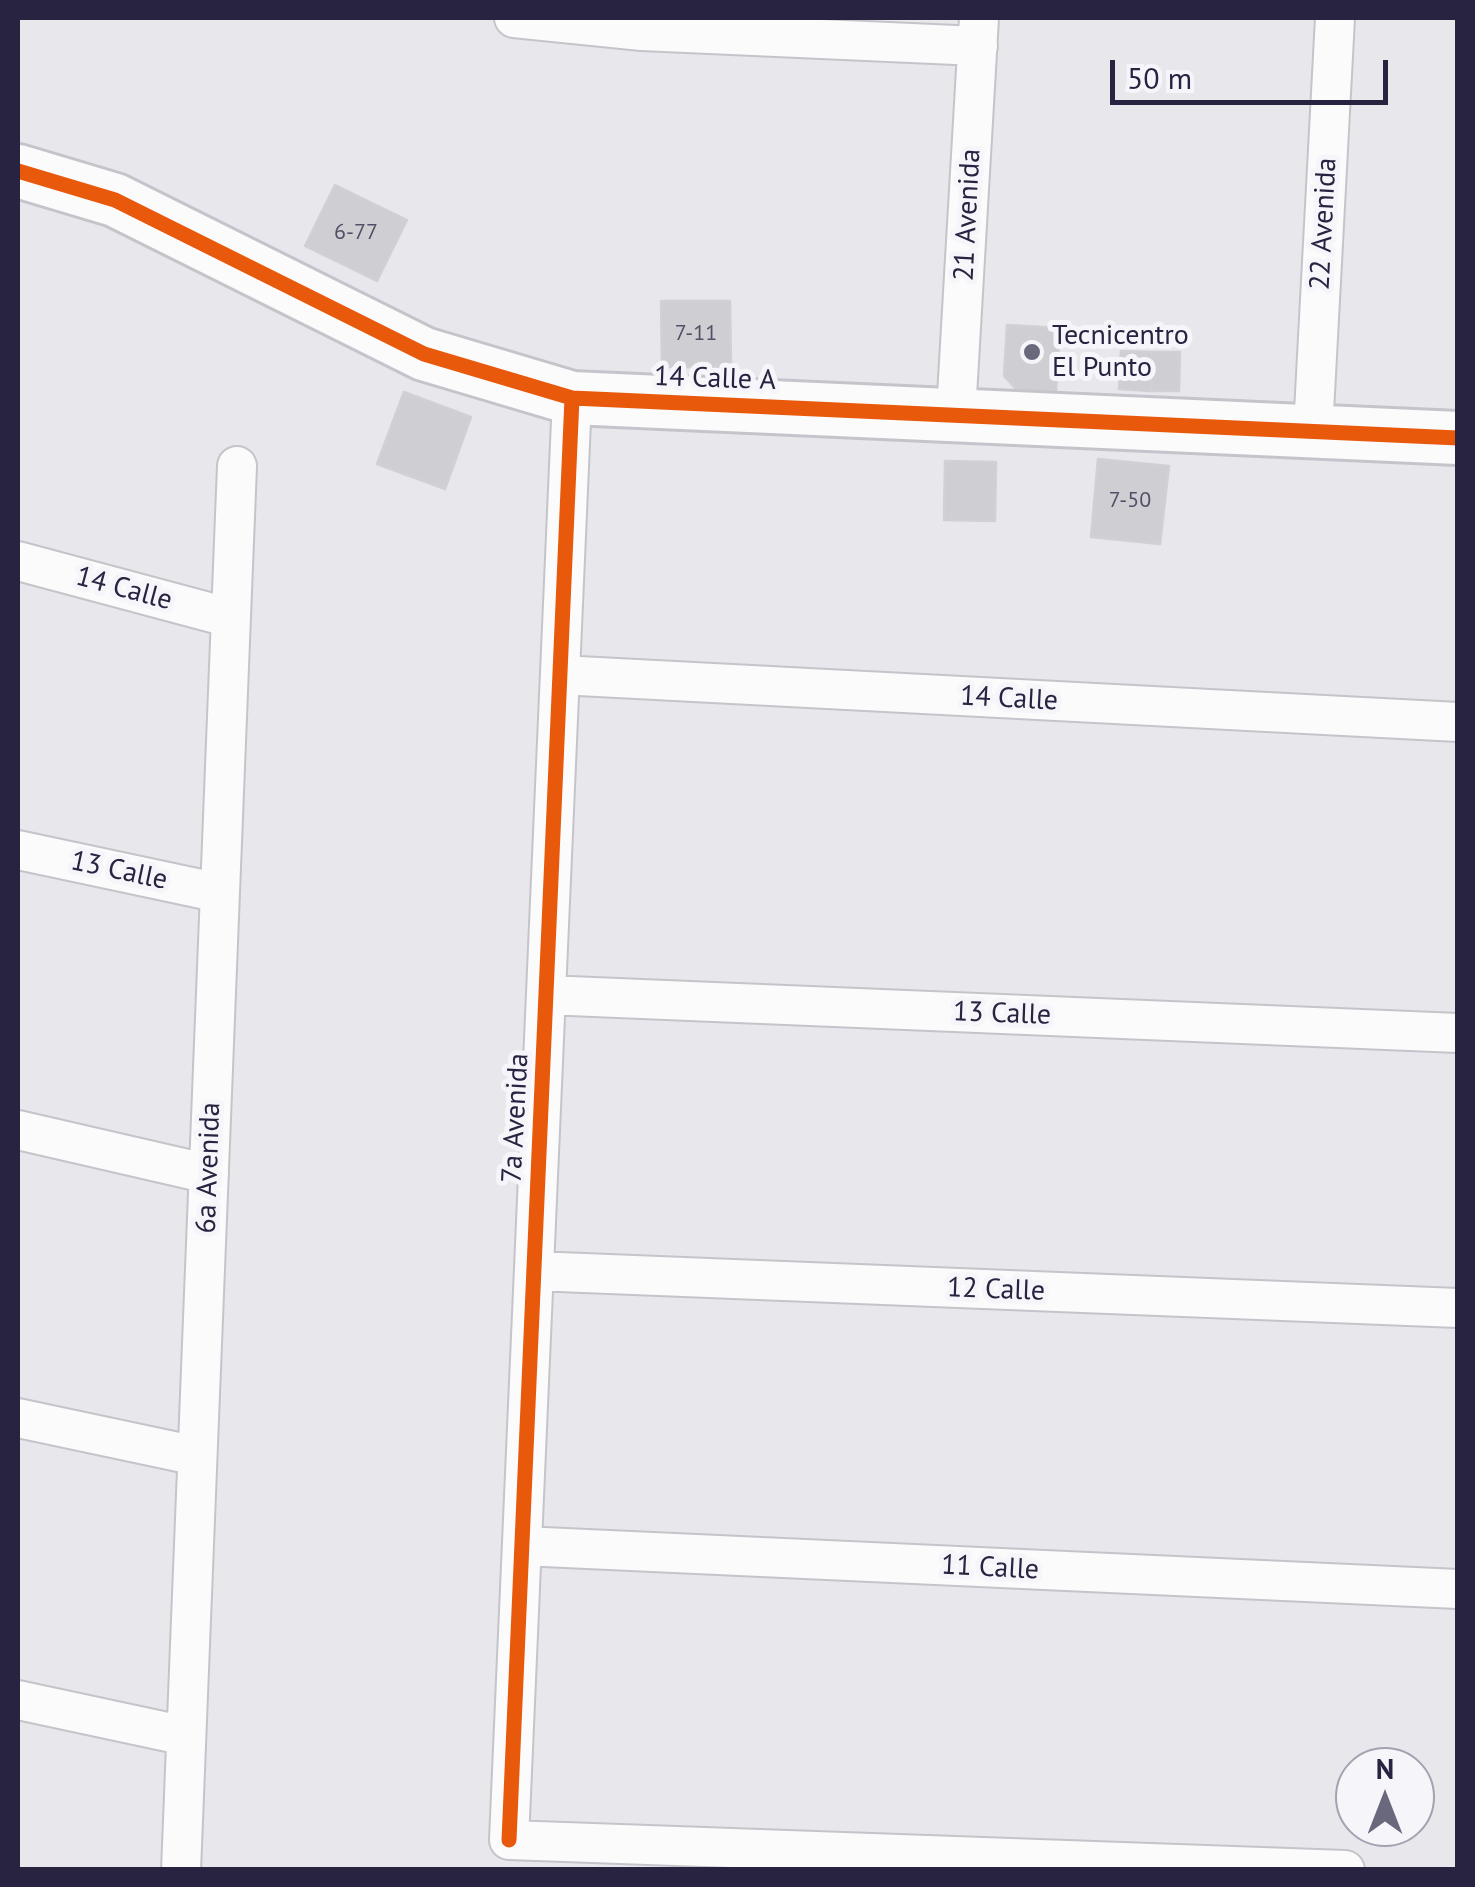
<!DOCTYPE html>
<style>
body{margin:0}
#map{position:relative;width:1475px;height:1887px;overflow:hidden;background:#e7e7ec;font-family:"PT Sans",sans-serif}
canvas{display:block}
.frame{position:absolute;inset:0;border:20px solid #272341;pointer-events:none}
.north{position:absolute;left:1335px;top:1747px;width:100px;height:100px;box-sizing:border-box;background:#f6f6fa;border:2px solid #a3a2b0;border-radius:50%;rotate:0deg;font-size:28px;font-weight:700;line-height:40px;text-align:center;color:#272341}
.north::after{content:'';display:block;margin:auto;width:35px;height:45px;background:#6a687d;clip-path:polygon(50% 0,100% 100%,50% 72%,0 100%)}
.scale{position:absolute;left:1110px;top:60px;width:278px;height:45px;box-sizing:border-box;border:5px solid #272341;border-top:0;padding-left:12px;font-size:30px;line-height:35px;white-space:nowrap;color:#272341;-webkit-text-stroke:8px #f6f6fa;paint-order:stroke}
</style>
<div id="map">
<canvas width="1475" height="1887"></canvas>
<div class="frame"></div>
<div class="north">N</div>
<div class="scale">50 m</div>
</div>
<script>
const ctx = document.querySelector('canvas').getContext('2d');
ctx.lineJoin = 'round';
function fill(path, color) { ctx.fillStyle = color; ctx.fill(path, 'evenodd'); }
const shape = rows => new Path2D(rows.map(r => 'M' + r).join(''));
function stroke(path, color, width, dash) { ctx.strokeStyle = color; ctx.lineWidth = width; ctx.lineCap = dash ? 'butt' : 'round'; ctx.setLineDash(dash || []); ctx.stroke(path); }
function drawText(font, color, halo, rows, align = 'center') {
  ctx.font = font + ' "PT Sans",sans-serif'; ctx.lineWidth = 10; ctx.setLineDash([]); ctx.textBaseline = 'middle'; ctx.strokeStyle = halo; ctx.fillStyle = color; for (const [text, x, y, turn = 0] of rows) {
    ctx.save(); ctx.translate(x, y); ctx.rotate((+turn || 0) * Math.PI / 180); ctx.textAlign = isNaN(turn) ? turn : align; if (halo) ctx.strokeText(text, 0, 0); ctx.fillText(text, 0, 0); ctx.restore();
  }
}
const building = shape([
 [335,185,407,220,377,281,305,246,335,185],
 [661,301,730,301,731,367,662,367,661,301],
 [1007,325,1060,328,1056,392,1017,390,1004,376,1007,325],
 [1121,351,1152,352,1151,391,1119,389,1121,351],
 [1152,352,1180,352,1179,391,1151,391,1152,352],
 [404,392,471,417,445,489,377,464,404,392],
 [1098,459,1169,466,1160,544,1091,537,1098,459],
 [945,461,996,462,995,521,944,520,945,461]
]);
fill(building, '#cfced3');
stroke(building, '#d0d0d5', 2.5);
const street = shape([
 [514,18,642,31,978,46],
 [956,413,979,18],
 [1313,431,1335,18],
 [18,561,231,618],
 [560,675,1458,722],
 [18,850,220,893],
 [546,995,1458,1033],
 [18,1130,209,1174],
 [534,1271,1458,1308],
 [18,1418,197,1456],
 [522,1546,1458,1589],
 [18,1700,186,1736],
 [509,1840,572,398],
 [509,1840,1345,1870],
 [181,1870,237,466]
]);
const secondary = shape([
 [18,171,115,200,424,354,572,398,1458,438]
]);
stroke(street, '#c5c4ca', 42);
stroke(secondary, '#c4c4cb', 58);
stroke(street, '#fbfbfc', 38);
stroke(secondary, '#fbfbfc', 52);
stroke(shape([
 [18,171,115,200,424,354,572,398,1458,438],
 [509,1840,572,398]
]), '#e8590c', 15);
for (const [x, y, r, color] of [
 [1032,352,10,"#6a687d"]
]) { const dot = new Path2D(); dot.arc(x, y, r, 0, 2 * Math.PI); ctx.fillStyle = color; ctx.fill(dot); stroke(dot, '#f6f6fa', 4); }
drawText('22px', '#524f66', null, [
 ["6-77",356,233],
 ["7-11",696,334],
 ["7-50",1130,501]
]);
drawText('28px', '#272341', '#f6f6fa', [
 ["21 Avenida",968,215,-87],
 ["22 Avenida",1324,224,-87],
 ["14 Calle A",715,379,2],
 ["14 Calle",124,589,15],
 ["14 Calle",1009,699,3],
 ["13 Calle",119,871,12],
 ["13 Calle",1002,1014,2],
 ["7a Avenida",516,1118,-87],
 ["6a Avenida",209,1168,-88],
 ["12 Calle",996,1290,2],
 ["11 Calle",990,1568,3]
]);
drawText('28px', '#272341', '#f6f6fa', [
 ["Tecnicentro",1052,336],
 ["El Punto",1052,368]
], 'left');
</script>
